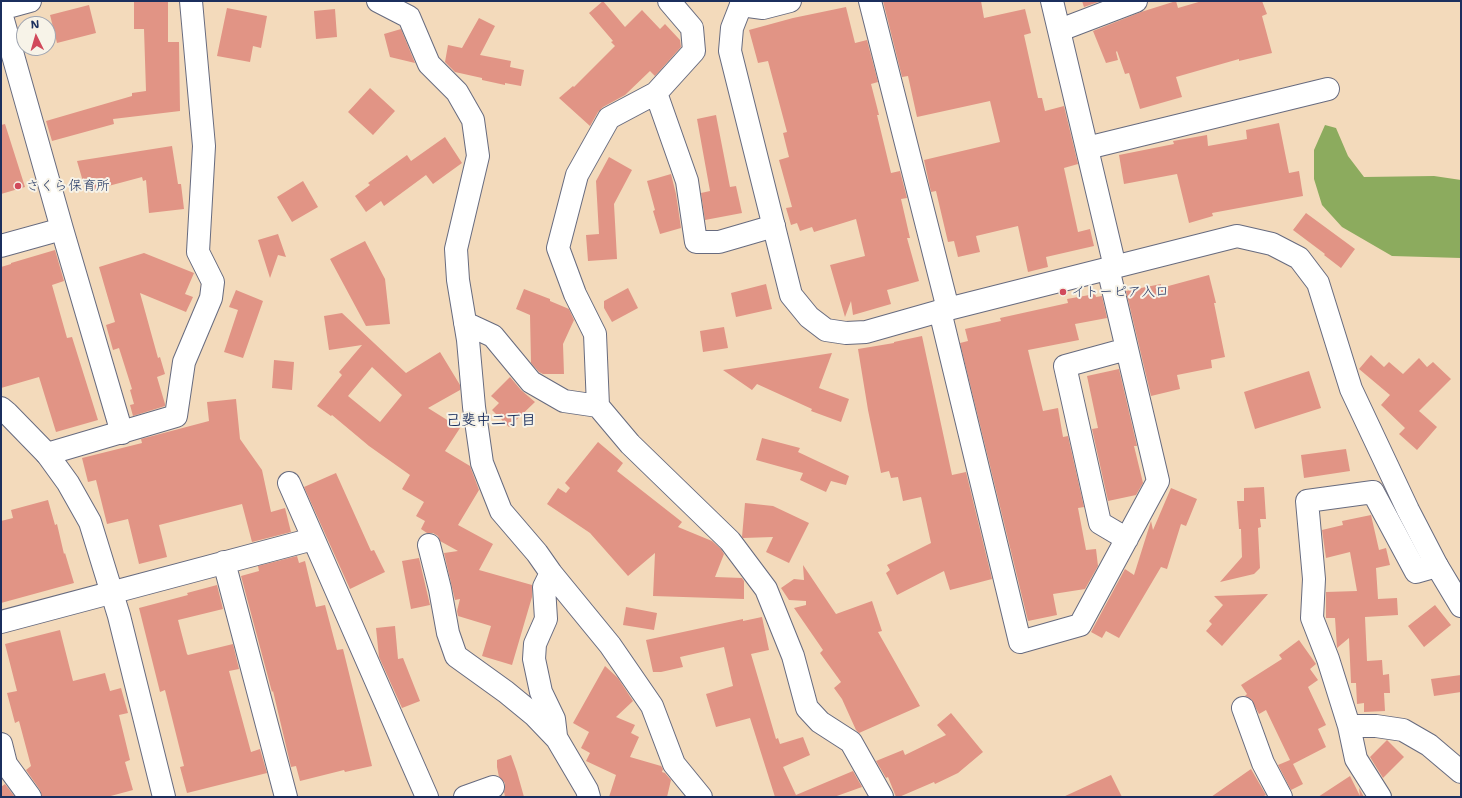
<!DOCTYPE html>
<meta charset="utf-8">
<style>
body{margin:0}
#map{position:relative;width:1462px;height:798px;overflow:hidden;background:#f3dabb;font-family:"Shantell Sans",sans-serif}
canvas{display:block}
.frame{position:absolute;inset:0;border:2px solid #1b2f5e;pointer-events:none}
.north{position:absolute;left:16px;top:16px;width:40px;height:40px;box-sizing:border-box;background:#f7f3e8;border:1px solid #9fa5b1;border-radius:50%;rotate:355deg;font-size:11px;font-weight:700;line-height:16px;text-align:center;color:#1b2f5e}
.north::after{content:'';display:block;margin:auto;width:14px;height:18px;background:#d1495b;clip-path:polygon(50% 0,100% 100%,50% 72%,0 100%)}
</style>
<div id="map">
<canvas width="1462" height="798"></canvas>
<div class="frame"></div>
<div class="north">N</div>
</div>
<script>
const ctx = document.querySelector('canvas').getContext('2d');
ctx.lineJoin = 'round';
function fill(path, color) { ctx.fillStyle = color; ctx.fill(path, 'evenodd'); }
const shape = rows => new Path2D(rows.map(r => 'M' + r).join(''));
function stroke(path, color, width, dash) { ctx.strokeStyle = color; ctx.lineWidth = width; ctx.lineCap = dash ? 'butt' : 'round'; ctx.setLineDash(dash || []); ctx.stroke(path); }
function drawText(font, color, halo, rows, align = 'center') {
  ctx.font = font + ' "Shantell Sans","Klee One",sans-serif'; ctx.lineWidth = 4; ctx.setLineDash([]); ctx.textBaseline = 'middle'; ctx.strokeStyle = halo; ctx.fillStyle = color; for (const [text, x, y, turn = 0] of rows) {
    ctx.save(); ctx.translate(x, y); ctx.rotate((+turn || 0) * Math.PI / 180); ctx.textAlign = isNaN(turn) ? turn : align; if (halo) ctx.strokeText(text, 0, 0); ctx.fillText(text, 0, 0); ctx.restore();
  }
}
fill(shape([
 [1325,125,1336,128,1348,156,1364,177,1434,176,1461,180,1461,258,1392,256,1342,227,1322,205,1314,179,1314,150]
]), '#8cab5e');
fill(shape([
 [134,1,168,2,168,42,179,42,180,111,113,119,114,124,52,141,46,121,132,96,132,93,146,91,144,29,134,29],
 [603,1,625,27,642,10,660,29,665,24,680,40,681,47,655,76,650,71,625,95,603,107,598,112,590,126,559,98,573,86,574,87,615,46,611,42,613,41,589,13],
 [883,1,981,1,984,18,1025,9,1031,33,1024,35,1038,98,1042,98,1045,111,1064,106,1078,164,1064,168,1078,232,1090,229,1094,246,1046,257,1048,267,1028,272,1018,226,976,236,980,252,958,257,954,241,948,242,936,191,931,192,924,160,1000,142,990,101,917,117,908,76,902,77],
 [1082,1,1101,1,1084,7],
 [1176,1,1178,8,1202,1,1262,1,1267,14,1262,16,1272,53,1239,61,1239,59,1176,77,1182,97,1140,109,1129,73,1125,74,1117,51,1116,52,1118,60,1106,63,1093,31,1141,12],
 [89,5,96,33,57,43,50,15],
 [846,7,855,43,867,40,878,82,871,84,879,115,877,115,891,173,900,171,907,198,901,199,910,238,907,238,919,281,887,290,891,304,853,315,851,301,845,317,830,265,865,256,856,219,814,232,812,227,800,231,797,223,791,225,786,208,792,207,779,160,789,157,783,133,787,132,768,61,758,63,749,30,793,18],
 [227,8,267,16,261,48,253,46,250,62,217,56],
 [335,9,337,37,316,39,314,11],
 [479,18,495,26,480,55,511,61,510,67,524,70,521,86,505,83,505,85,482,80,482,78,455,72,445,62,448,45,462,48],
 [401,29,415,63,390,57,384,34],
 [370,88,395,111,373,135,348,112],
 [716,115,730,187,736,186,742,213,705,220,701,193,710,191,697,119],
 [1279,123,1289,173,1299,171,1303,196,1212,213,1213,216,1189,223,1177,174,1124,184,1119,155,1174,144,1173,141,1207,135,1208,146,1247,139,1246,130],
 [5,124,25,187,1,194,1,125],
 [445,137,462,163,433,184,426,175,384,206,381,201,366,212,355,196,370,185,368,183,407,155,411,161],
 [172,146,178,184,181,184,184,209,149,213,146,180,143,181,142,177,86,192,77,161],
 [609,157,632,170,614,204,617,259,588,261,586,235,599,234,596,181],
 [671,174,676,194,681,228,660,234,653,211,655,210,647,181],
 [303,181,318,207,292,222,277,197],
 [1306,213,1355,249,1341,268,1324,255,1325,254,1293,230],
 [278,234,286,257,278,255,270,278,258,240],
 [365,241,385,279,390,324,366,326,330,259],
 [55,250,64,281,52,285,67,338,72,337,98,420,56,432,39,377,1,388,1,267,11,264,11,263],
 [144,253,194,273,185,294,193,297,186,312,140,293,158,358,160,357,165,374,157,377,165,404,165,406,133,416,130,405,134,404,130,390,132,389,119,348,113,350,106,325,115,322,99,267],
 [1209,275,1216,303,1214,303,1225,357,1211,360,1212,368,1177,375,1180,389,1151,396,1126,291,1161,284,1161,288],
 [766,284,772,309,736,317,731,293],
 [628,288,638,308,612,322,604,308,604,301],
 [524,289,550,299,550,301,569,309,574,320,563,344,564,374,543,374,539,372,531,363,530,315,516,309],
 [236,290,263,301,243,358,224,352,238,310,229,307],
 [1095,294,1096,297,1102,296,1107,318,1075,324,1079,340,1028,350,1043,411,1058,408,1063,437,1068,436,1084,507,1078,508,1086,550,1096,549,1098,566,1085,589,1053,594,1057,615,1028,621,960,343,968,341,965,329,1001,321,1000,318,1068,303,1067,299],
 [342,313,406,373,440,352,460,385,460,390,428,408,460,428,445,451,470,466,479,490,458,525,493,544,479,570,532,585,532,597,512,665,482,656,491,626,458,616,457,611,460,599,455,600,444,553,458,551,440,541,438,536,433,533,427,533,421,529,425,521,416,516,424,502,402,489,410,475,369,446,332,415,331,416,317,406,342,375,339,372,362,345,329,350,324,316],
 [372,367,402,395,380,422,348,396],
 [724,327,728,348,703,352,700,331],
 [922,336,952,475,966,472,992,579,950,590,944,571,897,595,886,573,890,570,887,565,931,543,921,497,903,501,898,477,891,478,889,471,881,473,868,410,858,349,894,343,894,342],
 [832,353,819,388,849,399,841,422,811,411,812,409,757,384,752,390,723,370],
 [1371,355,1384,367,1389,362,1403,374,1419,358,1427,367,1433,362,1451,379,1419,411,1437,427,1417,450,1399,434,1405,428,1381,405,1390,395,1359,369],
 [274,360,294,362,292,390,272,388],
 [1119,369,1137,446,1134,446,1143,483,1136,495,1108,501,1092,429,1098,428,1087,376],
 [1309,371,1321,408,1255,429,1244,392],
 [510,377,521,390,535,402,509,427,492,410,499,403,491,396],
 [236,399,240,439,262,470,271,512,285,508,291,532,252,542,242,504,159,525,167,557,139,564,128,519,107,524,96,480,88,482,82,458,142,443,141,439,209,421,207,402],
 [762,438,800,448,798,452,849,476,846,485,831,481,826,492,800,480,803,473,756,460],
 [598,442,623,463,617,471,682,522,678,527,712,541,721,549,724,554,715,577,742,578,744,581,744,599,653,596,655,553,628,576,590,533,547,504,558,488,566,493,570,488,565,483],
 [1346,449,1350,471,1304,478,1301,455],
 [336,473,371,551,374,550,385,572,350,589,304,487],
 [1264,487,1266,519,1260,519,1261,527,1258,528,1260,568,1254,574,1220,582,1242,557,1241,529,1239,529,1237,501,1244,501,1244,488],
 [1171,488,1197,499,1186,526,1181,524,1167,569,1161,567,1119,638,1106,631,1102,638,1091,632,1125,569,1134,575,1151,521,1153,530],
 [48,500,55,525,57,524,64,554,65,553,74,583,1,603,1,521,13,518,11,510],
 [745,503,773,506,809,523,789,563,766,552,773,537,743,538,742,537],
 [1371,515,1379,550,1386,548,1390,565,1376,568,1378,599,1397,598,1398,615,1365,617,1367,661,1382,660,1383,675,1389,674,1390,693,1384,693,1385,711,1364,712,1364,703,1357,704,1356,683,1351,683,1349,638,1337,648,1335,618,1326,618,1326,592,1357,591,1350,552,1326,558,1322,530,1343,525,1342,521],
 [297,556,299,563,305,561,316,607,325,605,337,650,343,649,372,766,345,772,344,770,300,781,296,766,291,767,273,691,272,692,241,576,259,571,258,566],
 [419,558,430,605,411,609,402,561],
 [803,565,836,614,872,601,882,631,878,632,920,706,859,733,856,730,842,699,834,688,841,682,820,653,823,650,794,608,806,605,806,601,789,600,781,588,794,579,804,580],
 [217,585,223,609,178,620,187,654,188,655,233,644,239,669,229,671,251,752,260,749,267,773,187,793,180,767,184,766,165,690,160,692,139,608,188,595,187,593],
 [1268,594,1222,646,1206,631,1212,624,1209,621,1223,605,1214,596],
 [1435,605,1451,625,1424,647,1408,626],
 [626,607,657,613,654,630,623,625],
 [762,617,769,650,751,654,776,739,778,738,780,744,803,737,810,755,783,767,796,795,853,771,862,787,834,797,775,797,750,718,716,727,706,694,733,686,724,647,680,657,683,667,661,672,653,672,646,640,743,619,743,621],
 [395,626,398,659,403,658,420,701,402,708,379,657,376,628],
 [60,630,73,681,105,673,110,691,121,688,128,713,119,715,130,760,125,762,133,790,107,797,42,797,40,790,26,770,31,766,19,721,15,723,7,693,17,691,5,644],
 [1299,640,1316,664,1310,669,1318,680,1308,687,1326,725,1318,729,1326,747,1293,764,1303,784,1291,790,1278,765,1290,760,1266,710,1259,714,1251,699,1245,696,1247,694,1241,685,1282,659,1279,655],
 [605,666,618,678,633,701,616,717,635,725,631,733,639,737,630,757,661,766,663,769,662,772,665,773,671,780,667,797,609,797,616,775,586,761,590,753,581,748,589,732,573,723],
 [1461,675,1461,692,1434,696,1431,679],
 [951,713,983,752,958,773,935,784,934,782,899,797,896,797,888,777,886,778,876,761,903,750,905,755,946,735,937,725],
 [1387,740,1404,757,1383,778,1370,757],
 [511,755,517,772,524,797,505,797,504,792,505,789,505,783,499,777,497,767,497,760],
 [1251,769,1266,795,1262,797,1211,797],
 [1111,775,1122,797,1063,797],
 [1350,776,1360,796,1359,788,1364,797,1318,797],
 [5,784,15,797,1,797,1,787]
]), '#e19485');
const minor = shape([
 [378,1,409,17,429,64,457,92,473,120,478,156,456,249,458,280,468,340,474,407,482,463,501,511,537,553,551,573,610,645,652,706,674,764,701,797],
 [870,1,948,309],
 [1052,1,1115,267],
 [741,5,763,8,790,1],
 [1,9,30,1],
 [1,13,62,229,122,433],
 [1060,30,1136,1],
 [656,93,687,181,696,242,719,242,774,226],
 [1087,148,1328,89],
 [1,246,62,229],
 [940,311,1020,642,1080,625,1158,481,1108,268],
 [465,323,493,336,531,382,564,401,598,406,630,444,730,541,766,589,793,656,807,708,820,722,851,742,882,797],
 [598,406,595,334,575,294,558,248,577,175,609,118,656,93,694,51,692,28,669,1],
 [47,454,176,416,184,362,211,298,213,282,198,252,204,146,191,1],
 [289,483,427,797],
 [1127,539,1100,523,1065,366,1127,349],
 [429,545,440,589,448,633,456,656,506,692,534,715,557,739,587,790,589,797],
 [224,562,286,797],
 [551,573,544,587,546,619,535,644,534,659,541,692,554,719,556,736],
 [1,622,313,539],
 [1243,708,1263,763,1281,797],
 [1349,726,1376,726,1403,730,1429,745,1461,772],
 [1,744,6,764,30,797],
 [465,797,493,787],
 [1380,797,1356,759,1349,726,1328,659,1312,618,1314,579,1307,501,1373,492,1416,572,1437,566]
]);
const tertiary = shape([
 [744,1,741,5,732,28,730,51,791,295,809,317,826,330,846,333,866,332,940,311,1237,236,1272,244,1299,258,1318,283,1351,389,1408,510,1437,566,1461,606],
 [1,408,7,413,47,454,68,483,90,522,119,616,164,797]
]);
stroke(minor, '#676b7f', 24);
stroke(tertiary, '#676b7f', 24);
stroke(minor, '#fff', 22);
stroke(tertiary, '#fff', 22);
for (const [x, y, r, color] of [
 [18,186,4,"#d1495b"],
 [1063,292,4,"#d1495b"]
]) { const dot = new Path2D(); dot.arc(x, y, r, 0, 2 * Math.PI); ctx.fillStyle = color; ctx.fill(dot); stroke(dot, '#f7f3e8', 1.5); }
drawText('14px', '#1b2f5e', '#f7f3e8', [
 ["さくら保育所",26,186],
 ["イトーピア入口",1071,292]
], 'left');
drawText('bold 15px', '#1b2f5e', '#f7f3e8', [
 ["己斐中二丁目",491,421]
]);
</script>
